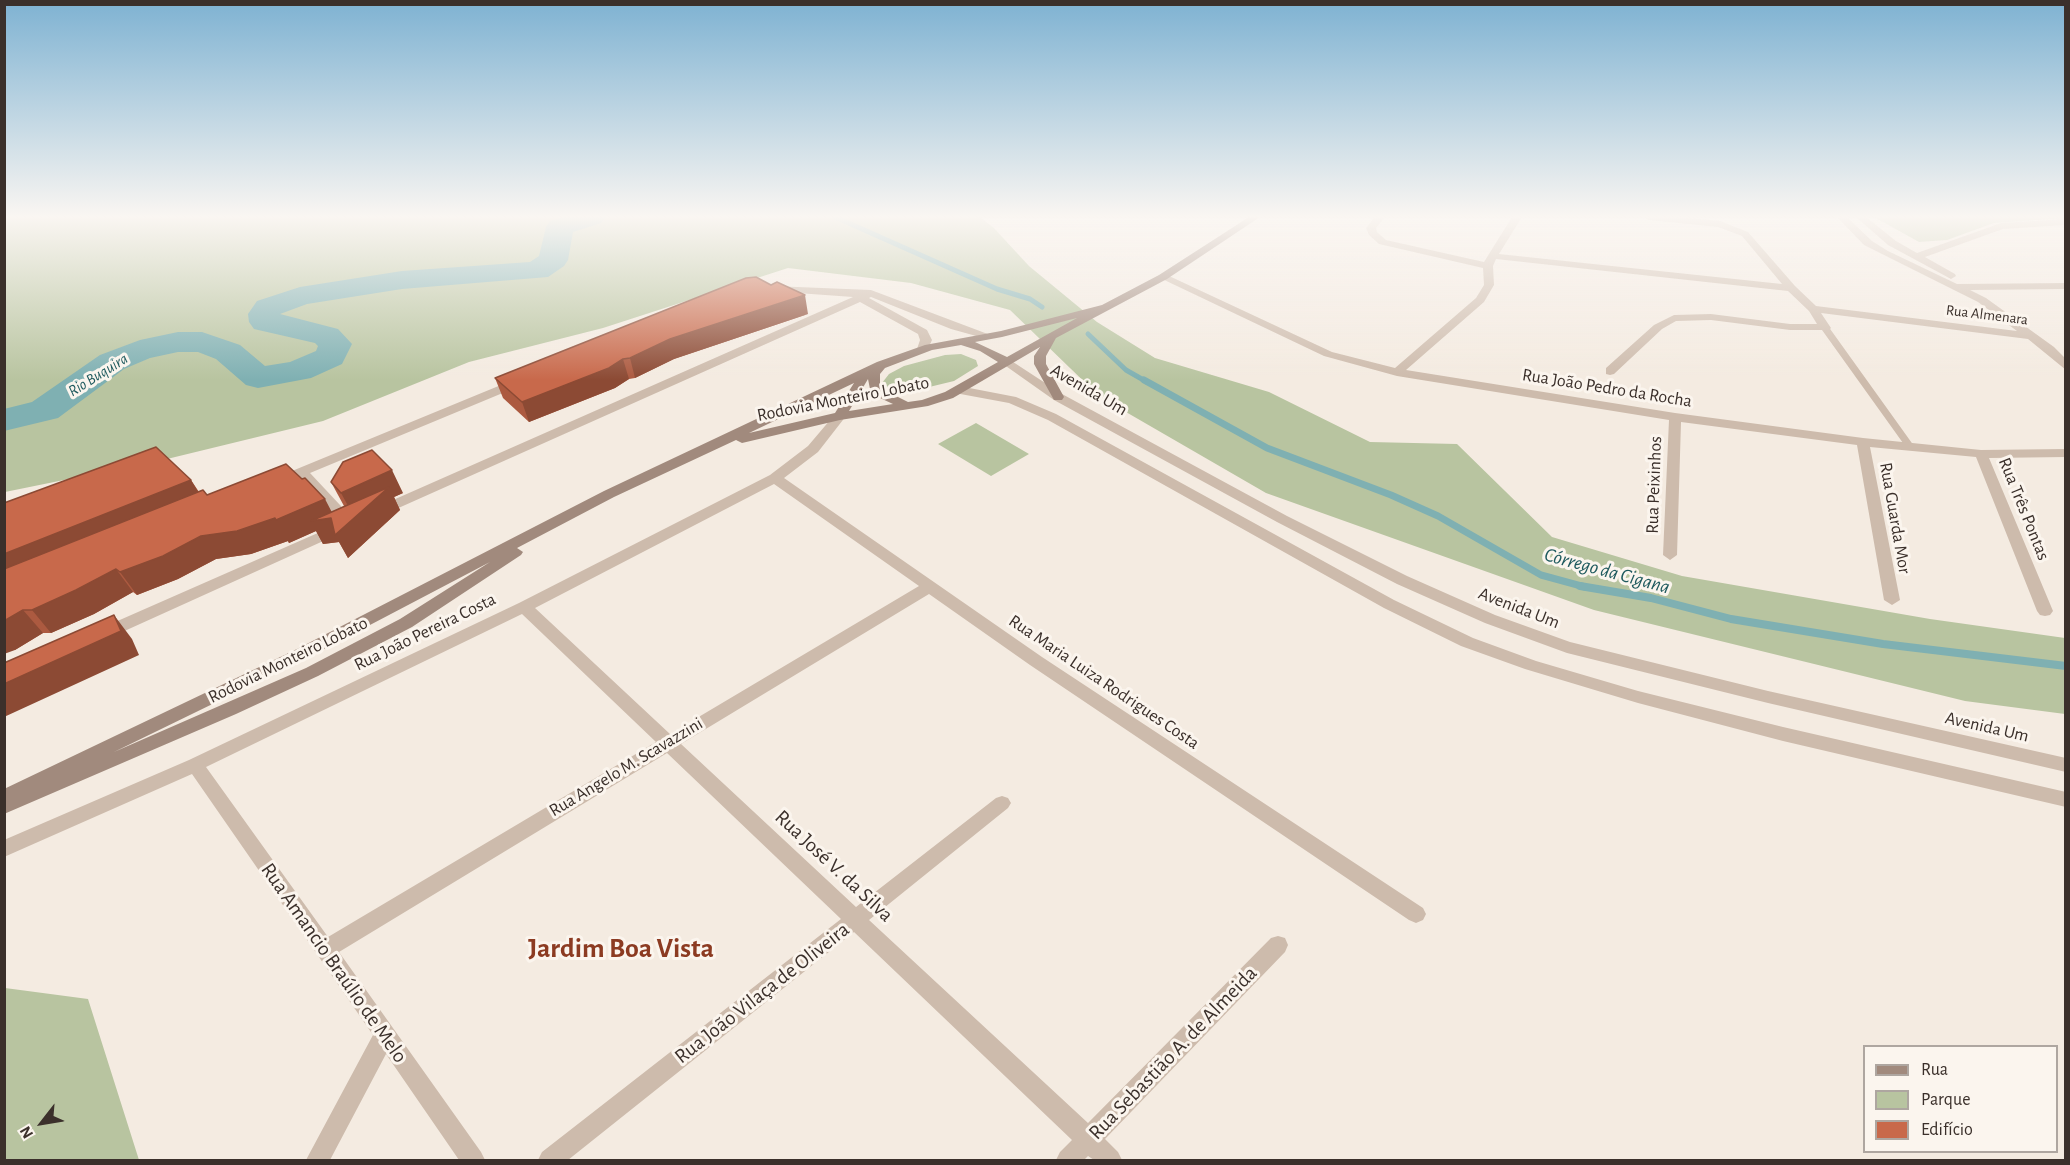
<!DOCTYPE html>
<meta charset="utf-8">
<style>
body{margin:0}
#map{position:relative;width:2070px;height:1165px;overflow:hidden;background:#f4ebe1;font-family:"Alegreya Sans",sans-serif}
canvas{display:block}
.frame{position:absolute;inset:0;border:6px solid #3b302b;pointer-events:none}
.legend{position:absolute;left:1863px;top:1045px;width:195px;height:108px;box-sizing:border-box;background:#fbf5ee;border:2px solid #aea6a0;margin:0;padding:8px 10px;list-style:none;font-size:18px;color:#3b302b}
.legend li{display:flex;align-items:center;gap:12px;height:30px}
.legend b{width:30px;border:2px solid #aea6a0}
.north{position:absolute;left:12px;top:1093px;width:60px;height:60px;-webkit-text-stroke:4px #fbf5ee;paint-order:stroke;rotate:239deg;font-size:16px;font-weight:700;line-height:24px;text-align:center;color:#3b302b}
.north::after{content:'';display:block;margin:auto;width:21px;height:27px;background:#3b302b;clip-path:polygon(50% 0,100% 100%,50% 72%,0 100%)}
</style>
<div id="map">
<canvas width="2070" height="1165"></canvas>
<div class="frame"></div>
<ul class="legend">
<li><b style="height:8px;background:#a18a7d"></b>Rua</li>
<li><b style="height:16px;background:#b8c4a0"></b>Parque</li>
<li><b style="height:16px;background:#c8694b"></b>Edifício</li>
</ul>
<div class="north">N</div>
</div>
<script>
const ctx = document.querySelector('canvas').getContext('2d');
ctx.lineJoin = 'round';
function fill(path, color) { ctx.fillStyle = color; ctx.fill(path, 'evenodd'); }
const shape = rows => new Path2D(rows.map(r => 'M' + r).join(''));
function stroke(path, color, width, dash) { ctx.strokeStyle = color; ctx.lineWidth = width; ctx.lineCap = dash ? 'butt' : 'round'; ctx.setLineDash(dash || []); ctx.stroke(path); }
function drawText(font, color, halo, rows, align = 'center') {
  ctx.font = font + ' "Alegreya Sans",sans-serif'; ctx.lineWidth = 6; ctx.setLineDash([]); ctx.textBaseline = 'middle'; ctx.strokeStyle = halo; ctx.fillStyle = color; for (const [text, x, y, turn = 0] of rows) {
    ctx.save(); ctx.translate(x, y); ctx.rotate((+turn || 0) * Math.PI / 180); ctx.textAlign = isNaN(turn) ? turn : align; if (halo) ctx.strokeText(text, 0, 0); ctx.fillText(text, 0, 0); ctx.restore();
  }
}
fill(shape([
 [5,217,979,217,993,227,1029,266,1097,322,1155,358,1269,392,1370,442,1457,444,1552,537,1682,576,1930,619,2065,638,2065,714,1965,701,1594,610,1266,493,1100,397,1010,310,911,283,788,268,603,328,469,362,323,421,167,459,5,492],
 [1874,217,2065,217,2066,218,1994,223,1947,240,1919,242],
 [961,354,976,360,978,366,954,381,921,389,893,391,885,388,882,383,889,374,904,366,945,355],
 [976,423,1029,454,991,476,938,444],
 [5,988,88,999,139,1160,5,1160]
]), '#b8c4a0');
stroke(shape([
 [835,217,997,289,1030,299,1042,307],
 [1088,334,1126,370,1147,382]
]), '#7fb0b2', 5);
stroke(shape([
 [1144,380,1267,448,1391,495,1438,516,1541,575,1585,587]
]), '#7fb0b2', 7);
stroke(shape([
 [1580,586,1651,598,1731,619,1883,644,2066,666]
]), '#7fb0b2', 8);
fill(shape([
 [564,217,605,217,601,223,573,232,568,260,564,266,548,277,402,289,307,304,280,314,338,329,352,344,342,364,311,378,258,388,246,385,216,359,198,352,178,352,150,358,124,369,58,418,4,431,4,409,32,402,100,355,140,340,178,332,202,332,240,345,265,366,290,362,316,351,318,346,315,343,254,329,249,322,248,314,257,301,300,287,402,271,530,262,539,256,546,227,550,221,564,217]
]), '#7fb0b2');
fill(shape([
 [1822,326,1828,326,1914,446,1916,448,1914,450,1908,450,1822,330,1822,326]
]), '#cdbbac');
fill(shape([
 [1375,217,1385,217,1376,228,1377,232,1386,240,1484,262,1512,217,1522,217,1499,254,1782,284,1742,236,1718,227,1649,220,1644,217,1675,217,1720,221,1748,232,1795,286,1816,306,2017,331,1978,302,1864,245,1837,217,1847,217,1872,241,1888,251,1957,284,2066,283,2066,289,1970,290,1986,298,2054,347,2066,359,2066,370,2028,339,1821,313,1831,328,1829,330,1790,330,1711,320,1676,321,1662,329,1614,374,1610,375,1606,374,1606,368,1654,325,1674,315,1711,314,1790,324,1817,324,1809,311,1788,291,1496,259,1493,266,1494,285,1484,302,1406,370,1675,413,1863,438,1981,450,2066,449,2066,457,1989,458,2053,611,2050,615,2045,616,2040,615,2037,611,1976,457,1870,447,1900,600,1892,605,1884,600,1857,445,1681,422,1677,555,1670,560,1663,555,1669,420,1397,376,1324,356,1158,277,1167,275,1332,352,1395,368,1476,298,1484,285,1483,268,1379,244,1369,235,1366,228,1375,217],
 [1856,217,1866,217,1896,241,1917,253,2001,223,2066,219,2066,225,2003,229,1925,257,1955,274,1956,276,1951,279,1888,245,1856,217],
 [773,286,871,290,993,336,987,339,951,329,871,297,869,298,927,330,932,340,927,351,923,352,917,349,920,340,918,334,860,302,385,514,380,515,373,511,375,508,853,297,769,291,768,289,773,286],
 [1007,358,1062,394,1287,516,1407,576,1495,615,1570,642,1768,691,2066,758,2066,772,1768,703,1567,653,1485,623,1397,584,1277,522,1054,400,1003,364,1003,360,1007,358],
 [518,378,524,382,522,385,310,473,355,521,357,524,355,527,345,527,300,478,280,485,273,481,275,478,518,378],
 [959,386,1016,397,1056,414,1394,600,1473,638,1536,661,1638,691,1783,727,2066,792,2066,807,1783,741,1638,703,1525,669,1461,646,1384,608,1048,420,1009,403,955,393,953,390,959,386],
 [840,412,846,416,818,452,784,478,1042,657,1423,908,1426,914,1423,920,1416,923,1409,920,1030,665,929,594,681,744,856,907,996,798,1002,796,1008,798,1011,803,1008,808,869,920,1088,1123,1271,938,1278,936,1285,938,1288,945,1285,952,1105,1139,1118,1152,1122,1160,1094,1160,1088,1156,1084,1160,1056,1160,1060,1152,1072,1140,854,932,568,1160,538,1160,542,1152,841,919,667,753,339,952,481,1152,485,1160,459,1160,386,1054,330,1160,306,1160,373,1035,192,774,4,857,4,840,189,760,519,603,770,475,808,446,836,413,840,412],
 [774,484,919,586,670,734,535,608,774,484],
 [522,614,656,742,328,937,206,767,522,614],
 [336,525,341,527,343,530,341,533,109,638,97,638,95,634,97,630,336,525]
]), '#cdbbac');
fill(shape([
 [1249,217,1260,217,1167,279,1056,338,1046,356,1046,364,1064,397,1062,400,1054,400,1034,364,1034,356,1040,347,953,398,928,406,840,420,742,443,736,440,614,497,517,548,523,552,521,555,412,627,318,676,236,714,4,814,4,789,297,649,604,491,877,362,925,345,1001,331,1102,305,1159,275,1249,217],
 [1077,318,1007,357,975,342,1002,337,1077,318],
 [961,345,980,351,998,362,945,392,922,400,908,402,888,392,880,385,880,374,885,368,932,350,961,345],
 [868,379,870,389,880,398,893,404,849,411,868,379],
 [854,383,835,413,749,433,854,383],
 [490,562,400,619,306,668,114,752,309,657,490,562]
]), '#a18a7d');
fill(shape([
 [808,314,674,359,635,378,629,379,615,388,529,422,503,398,495,378],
 [191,480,199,492,207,495,332,512,344,506,331,482,403,493,394,497,400,510,348,558,339,542,323,544,316,531,289,543,288,541,251,554,216,559,178,579,137,595,133,592,94,614,51,633,43,633,15,650,4,503]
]), '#ac5a40');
fill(shape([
 [805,295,808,314,674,359,635,378,630,358,670,339],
 [623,359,629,379,615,388,529,422,522,402],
 [392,470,403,493,394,497,400,510,348,558,339,542,323,544,316,531,289,543,288,541,251,554,216,559,178,579,137,595,120,572,201,536,325,499,337,522,353,515,341,493],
 [191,480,205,503,4,581,4,554],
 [116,569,133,592,94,614,51,633,32,610],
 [23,610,43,633,15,650,4,654,4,621],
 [114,615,132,639,139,655,4,717,4,684]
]), '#8c4a34');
const building = shape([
 [756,277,771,285,777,282,805,295,670,339,630,358,623,359,609,368,522,402,495,378,746,278,756,277],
 [156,447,191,480,4,554,4,503,156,447],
 [372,450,392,470,341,493,331,482,343,462,372,450],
 [286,464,302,479,305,478,325,499,276,520,275,518,237,531,201,536,163,556,120,572,116,569,76,590,32,610,23,610,4,621,4,569,203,490,207,495,286,464],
 [389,487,335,535,331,518,311,521,389,487],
 [114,615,121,631,4,684,4,663,114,615]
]);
fill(building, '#c8694b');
stroke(building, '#8c4a34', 1.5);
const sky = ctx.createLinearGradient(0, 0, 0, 380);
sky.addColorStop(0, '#7eb2d2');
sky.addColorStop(0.57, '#faf6f2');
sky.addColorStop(1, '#faf6f200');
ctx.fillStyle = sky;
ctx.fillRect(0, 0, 2070, 380);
drawText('15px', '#3b302b', '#fbf5ee', [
 ["Rua Almenara",1987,315,7]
]);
drawText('italic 16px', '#1f5a5e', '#fbf5ee', [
 ["Rio Buquira",98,375,-32]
]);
drawText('18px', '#3b302b', '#fbf5ee', [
 ["Rua João Pedro da Rocha",1607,388,9],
 ["Avenida Um",1089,390,30],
 ["Rodovia Monteiro Lobato",843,399,-11],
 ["Rua Peixinhos",1654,485,-88],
 ["Rua Três Pontas",2024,509,68],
 ["Rua Guarda Mor",1895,518,80],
 ["Avenida Um",1519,608,21],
 ["Rua João Pereira Costa",425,632,-26],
 ["Rodovia Monteiro Lobato",288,660,-26],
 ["Rua Maria Luiza Rodrigues Costa",1104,682,34],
 ["Avenida Um",1987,727,13],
 ["Rua Angelo M. Scavazzini",626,767,-31]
]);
drawText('italic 20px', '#1f5a5e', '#fbf5ee', [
 ["Córrego da Cigana",1607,571,15]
]);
drawText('21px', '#3b302b', '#fbf5ee', [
 ["Rua José V. da Silva",834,866,43],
 ["Rua Amancio Braúlio de Melo",334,963,55],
 ["Rua João Vilaça de Oliveira",762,993,-38],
 ["Rua Sebastião A. de Almeida",1173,1053,-46]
]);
drawText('bold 28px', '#8c3b22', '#fbf5ee', [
 ["Jardim Boa Vista",621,949]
]);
</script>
